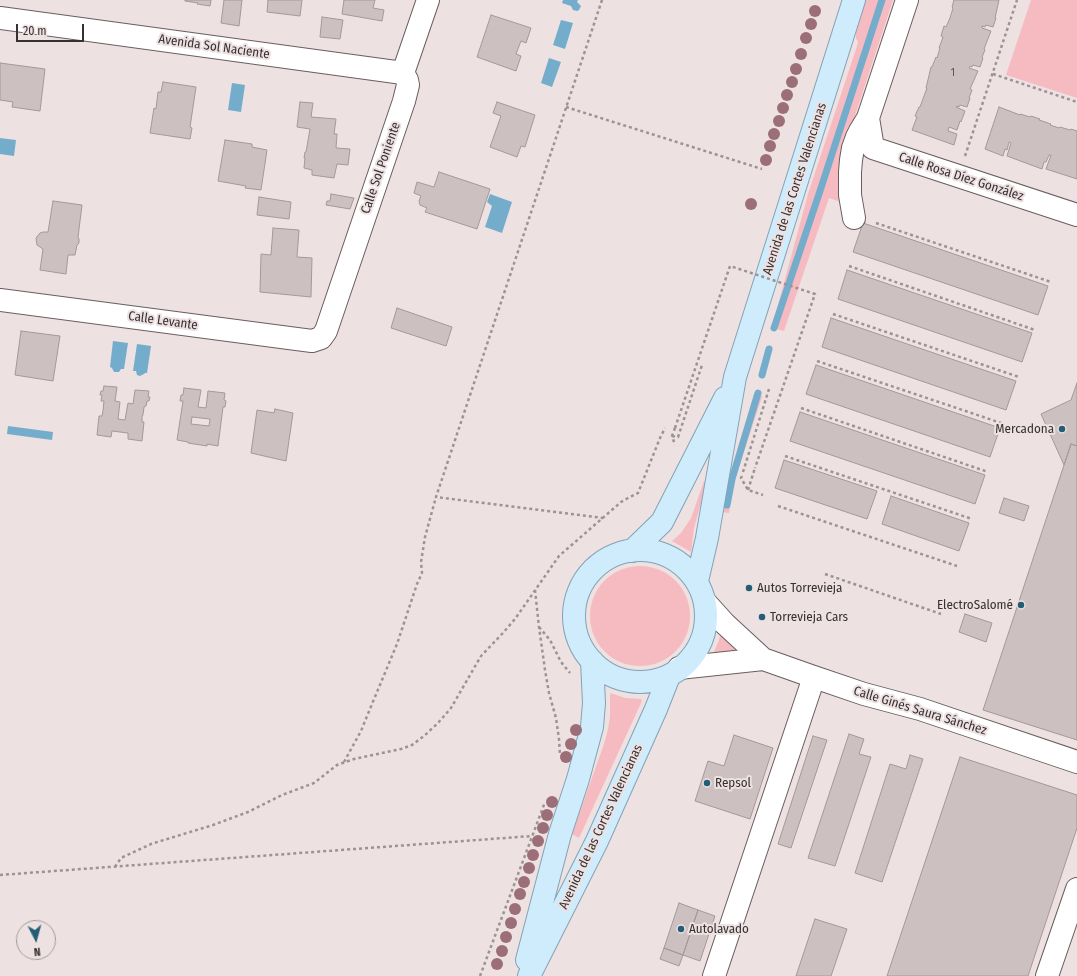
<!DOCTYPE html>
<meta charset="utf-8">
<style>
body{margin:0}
#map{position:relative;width:1077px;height:976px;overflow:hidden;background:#eee1e2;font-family:"Fira Sans Condensed",sans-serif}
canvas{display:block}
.north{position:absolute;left:16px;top:920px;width:40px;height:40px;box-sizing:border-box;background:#eee1e2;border:1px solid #a49b9c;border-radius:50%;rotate:174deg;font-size:11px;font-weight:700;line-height:16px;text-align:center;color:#363132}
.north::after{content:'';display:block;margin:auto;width:14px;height:18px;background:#255d77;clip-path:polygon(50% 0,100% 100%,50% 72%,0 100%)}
.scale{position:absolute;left:16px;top:24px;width:68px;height:18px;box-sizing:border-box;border:2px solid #363132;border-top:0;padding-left:5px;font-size:12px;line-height:14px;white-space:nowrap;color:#363132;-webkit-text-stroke:3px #eee1e2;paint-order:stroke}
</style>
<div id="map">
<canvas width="1077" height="976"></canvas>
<div class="north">N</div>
<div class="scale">20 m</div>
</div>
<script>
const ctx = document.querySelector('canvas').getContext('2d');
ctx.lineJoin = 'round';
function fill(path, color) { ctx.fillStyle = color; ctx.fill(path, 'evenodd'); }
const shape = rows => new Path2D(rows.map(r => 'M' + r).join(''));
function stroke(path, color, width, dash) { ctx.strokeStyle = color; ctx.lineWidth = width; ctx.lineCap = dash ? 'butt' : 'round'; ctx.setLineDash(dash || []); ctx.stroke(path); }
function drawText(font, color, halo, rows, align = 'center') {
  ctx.font = font + ' "Fira Sans Condensed",sans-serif'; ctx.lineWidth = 4; ctx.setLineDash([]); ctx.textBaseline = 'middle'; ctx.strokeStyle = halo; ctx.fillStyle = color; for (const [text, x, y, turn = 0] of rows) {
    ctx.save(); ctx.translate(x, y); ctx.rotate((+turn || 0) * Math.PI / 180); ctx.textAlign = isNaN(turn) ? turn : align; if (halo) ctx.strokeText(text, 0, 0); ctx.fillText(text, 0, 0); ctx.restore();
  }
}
fill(shape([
 [866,0,893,0,849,134,844,203,829,198,784,331,773,328,772,327,808,194,857,46,858,42,856,38,856,31],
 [1031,0,1077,0,1077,98,1006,75],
 [756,393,761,394,762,397,735,479,732,490,729,513,722,512,726,491,754,394],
 [704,481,707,482,694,528,691,552,672,541,681,533,691,518],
 '590 616a50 50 0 1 1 100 0a50 50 0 1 1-100 0Z',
 [721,632,746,651,713,654,719,640],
 [611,693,625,698,641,699,642,701,579,838,572,834,604,744,608,729,610,716,610,695]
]), '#f6bbc1');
fill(shape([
 [563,0,578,0,577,2,581,6,579,10,577,11,573,10,571,6,562,3],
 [561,20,573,23,565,49,553,45],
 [549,58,561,62,552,87,541,83],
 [232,83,245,85,241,112,228,110],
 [0,138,16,140,14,156,0,154],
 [490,194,512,202,502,233,485,227,492,206,487,202],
 [113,341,128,343,124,369,121,369,119,372,114,372,112,368,110,367],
 [137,344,151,346,147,373,145,373,144,374,140,376,137,375,136,371,133,371],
 [8,426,53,432,52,440,7,434]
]), '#74adcb');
stroke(shape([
 [774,328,820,191,882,0],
 [762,375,769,349],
 [727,505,732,479,758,393]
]), '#74adcb', 7);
const building = shape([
 [185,0,211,0,210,6,197,4,198,3,185,1,185,0],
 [224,0,242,0,239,26,221,23,224,0],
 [268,0,302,0,300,16,267,12,268,0],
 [344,0,375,0,373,8,384,10,382,21,342,14,344,0],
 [954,0,999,0,995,18,996,18,993,27,986,25,985,27,982,26,982,28,991,31,984,49,985,50,982,57,983,58,980,67,973,65,972,67,970,66,969,68,978,71,970,89,972,90,969,98,970,98,967,107,960,105,959,107,957,106,956,107,965,111,961,122,960,121,957,130,949,127,948,131,957,134,954,145,912,130,917,117,915,116,919,107,920,107,927,88,926,88,931,67,932,67,936,57,937,58,940,48,939,48,943,37,941,36,944,26,946,27,950,18,953,8,952,7,954,0],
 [491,15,531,28,526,43,521,41,516,54,521,56,516,71,477,57,491,15],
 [322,17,343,20,340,39,320,37,322,17],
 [0,63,45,69,40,111,12,107,13,102,0,100,0,63],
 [163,82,196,87,190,127,192,128,190,139,150,133,154,108,156,109,158,92,161,92,163,82],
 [300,102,313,103,311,117,336,119,334,134,337,134,336,148,350,149,348,165,337,164,334,178,312,175,312,170,304,168,305,158,304,158,305,152,306,152,310,129,297,127,300,102],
 [497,102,535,115,525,147,521,146,517,157,490,147,501,116,493,113,497,102],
 [999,107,1020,115,1020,114,1030,117,1031,116,1040,119,1039,120,1051,124,1050,125,1059,128,1060,127,1070,130,1071,129,1077,131,1077,179,1046,169,1051,155,1049,155,1046,162,1044,162,1042,169,1007,156,1011,143,1009,142,1007,150,1005,149,1003,156,985,149,999,107],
 [225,140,252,144,252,147,267,150,261,190,245,188,246,186,218,181,225,140],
 [439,172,490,189,477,229,425,212,427,208,420,205,419,201,421,196,414,193,417,182,434,187,439,172],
 [331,194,354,198,350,209,326,205,327,201,330,201,331,194],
 [259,197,291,202,289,219,257,215,259,197],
 [53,201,82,205,78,237,79,239,79,243,77,245,75,255,68,255,66,274,40,270,43,249,37,245,36,238,40,233,43,232,48,232,53,201],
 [863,223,1048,286,1038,315,853,252,863,223],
 [273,228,299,230,297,257,312,258,311,297,260,292,261,254,271,255,273,228],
 [847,270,1032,333,1022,362,838,299,847,270],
 [397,308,452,327,446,346,391,328,397,308],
 [831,318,1016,381,1006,410,822,347,831,318],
 [21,331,60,336,53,381,15,375,21,331],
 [816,365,1000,428,990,457,806,394,816,365],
 [1077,383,1077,446,1071,444,1064,465,1041,414,1071,400,1077,383],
 [104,386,117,387,115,401,120,402,118,419,125,420,128,403,133,404,135,390,149,391,148,397,150,397,149,401,147,401,146,406,144,407,143,415,142,416,142,422,144,422,142,441,128,439,128,433,112,431,111,437,97,435,99,416,102,416,103,411,104,401,101,401,102,395,100,395,101,391,103,391,104,386],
 [184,388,201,390,198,407,206,408,208,391,225,393,224,400,226,401,225,407,223,407,218,446,207,444,207,446,188,443,188,442,177,440,183,401,180,401,181,395,183,395,184,388],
 [192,417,210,419,209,426,191,424,192,417],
 [275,409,293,413,286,461,251,453,257,410,274,413,275,409],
 [800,412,985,475,975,504,790,441,800,412],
 [1071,444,1077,446,1077,740,983,710,1071,444],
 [784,460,877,491,867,519,775,488,784,460],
 [891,496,969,523,959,551,882,524,891,496],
 [1004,498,1029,506,1024,521,999,513,1004,498],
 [965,614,992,623,986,642,959,632,965,614],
 [849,734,864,739,859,754,871,757,835,866,808,858,849,734],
 [734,735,773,748,750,819,695,801,708,761,724,766,734,735],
 [813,736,827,740,791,848,778,844,813,736],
 [910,755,923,759,882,882,855,873,890,764,906,769,910,755],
 [960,757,1077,795,1077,828,1028,976,887,976,960,757],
 [679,903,698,910,683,955,664,948,679,903],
 [698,910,715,916,700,961,683,955,698,910],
 [815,919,847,929,831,976,796,976,815,919],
 [664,948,683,955,679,966,660,959,664,948]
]);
fill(building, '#cdc0c1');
stroke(building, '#a49899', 1);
const minor = shape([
 [0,18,403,73],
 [868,118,873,148,1077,215],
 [854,218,850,195,850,172,851,160,853,148,857,137,860,131,868,118,907,0],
 [0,300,289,338,312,341,321,338,326,331,404,101,408,85,407,80,403,73,428,0],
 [705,602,724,623,763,659,814,677,864,694,920,709,1077,762],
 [679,668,763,659],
 [714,976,814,677],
 [1047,976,1077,889]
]);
const major = shape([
 '574 616a66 66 0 1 1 132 0a66 66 0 1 1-132 0Z',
 [632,551,662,522,725,398],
 [697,581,707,538,735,377,854,0],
 [527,960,560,834,578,779,592,727,594,703,592,661],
 [529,976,597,841,656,709,669,676]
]);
stroke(minor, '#695e5f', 24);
stroke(major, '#83a2b4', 24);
stroke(shape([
 [602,0,436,497,603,518],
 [993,74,1077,102],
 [566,107,762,169],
 [965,156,1017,0],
 [876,223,1051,282],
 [849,266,1035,330],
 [833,314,1019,377],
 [817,361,1004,424],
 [801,408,988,472],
 [675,428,672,436,675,445],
 [672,436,678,437,702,365],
 [785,456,972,519],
 [743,472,769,389],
 [742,476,741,478,748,490,763,495],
 [748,490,755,468],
 [778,506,957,566],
 [825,574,941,614],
 [535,590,539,627,545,670,549,693,556,718,559,739,560,755],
 [539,627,550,640,561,662,570,673],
 [344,762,361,731,372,704,397,644,417,584,422,573,421,562,425,537,436,497],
 [115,867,121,858,151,844,213,825,248,812,282,795,314,783,337,765,354,759,401,749,412,745,424,736,438,723,451,708,481,656,502,634,515,619,559,556,621,502,628,498,638,493,660,438,665,428],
 [0,875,532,836],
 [480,976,545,802]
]), '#9c9394', 2.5, [3, 3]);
stroke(minor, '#fff', 22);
stroke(major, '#ceecfc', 22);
stroke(shape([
 [675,428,730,266,815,294,755,468]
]), '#9c9394', 2.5, [3, 3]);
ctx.fillStyle = '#9b6e78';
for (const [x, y] of [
 [815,11],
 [811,24],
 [806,38],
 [801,54],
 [796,69],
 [792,82],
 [787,95],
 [783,108],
 [779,121],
 [774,134],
 [770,146],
 [766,160],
 [751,204],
 [576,730],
 [571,744],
 [566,757],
 [552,802],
 [547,815],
 [543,828],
 [538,841],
 [533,855],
 [529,868],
 [524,882],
 [520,894],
 [515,909],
 [511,923],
 [506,937],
 [502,951],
 [497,964]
]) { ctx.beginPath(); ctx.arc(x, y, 6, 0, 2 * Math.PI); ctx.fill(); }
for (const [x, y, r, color] of [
 [1062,429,4,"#255d77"],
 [749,588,4,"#255d77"],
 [1021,605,4,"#255d77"],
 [762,617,4,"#255d77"],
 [707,783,4,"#255d77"],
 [681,929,4,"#255d77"]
]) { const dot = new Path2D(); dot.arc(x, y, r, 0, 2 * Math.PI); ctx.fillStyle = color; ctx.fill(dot); stroke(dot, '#eee1e2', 1.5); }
drawText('11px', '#5c5556', null, [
 ["1",953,73]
]);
drawText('13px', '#363132', '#eee1e2', [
 ["Avenida Sol Naciente",214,47,8],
 ["Calle Sol Poniente",381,168,-71],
 ["Calle Rosa Díez González",961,177,18],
 ["Avenida de las Cortes Valencianas",795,189,-72],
 ["Calle Levante",163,321,8],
 ["Calle Ginés Saura Sánchez",920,711,17],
 ["Avenida de las Cortes Valencianas",601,827,-65]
]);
drawText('13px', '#363132', '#eee1e2', [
 ["Mercadona",1054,429,"right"],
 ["Autos Torrevieja",757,588],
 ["ElectroSalomé",1013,605,"right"],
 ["Torrevieja Cars",770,617],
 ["Repsol",715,783],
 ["Autolavado",689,929]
], 'left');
</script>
